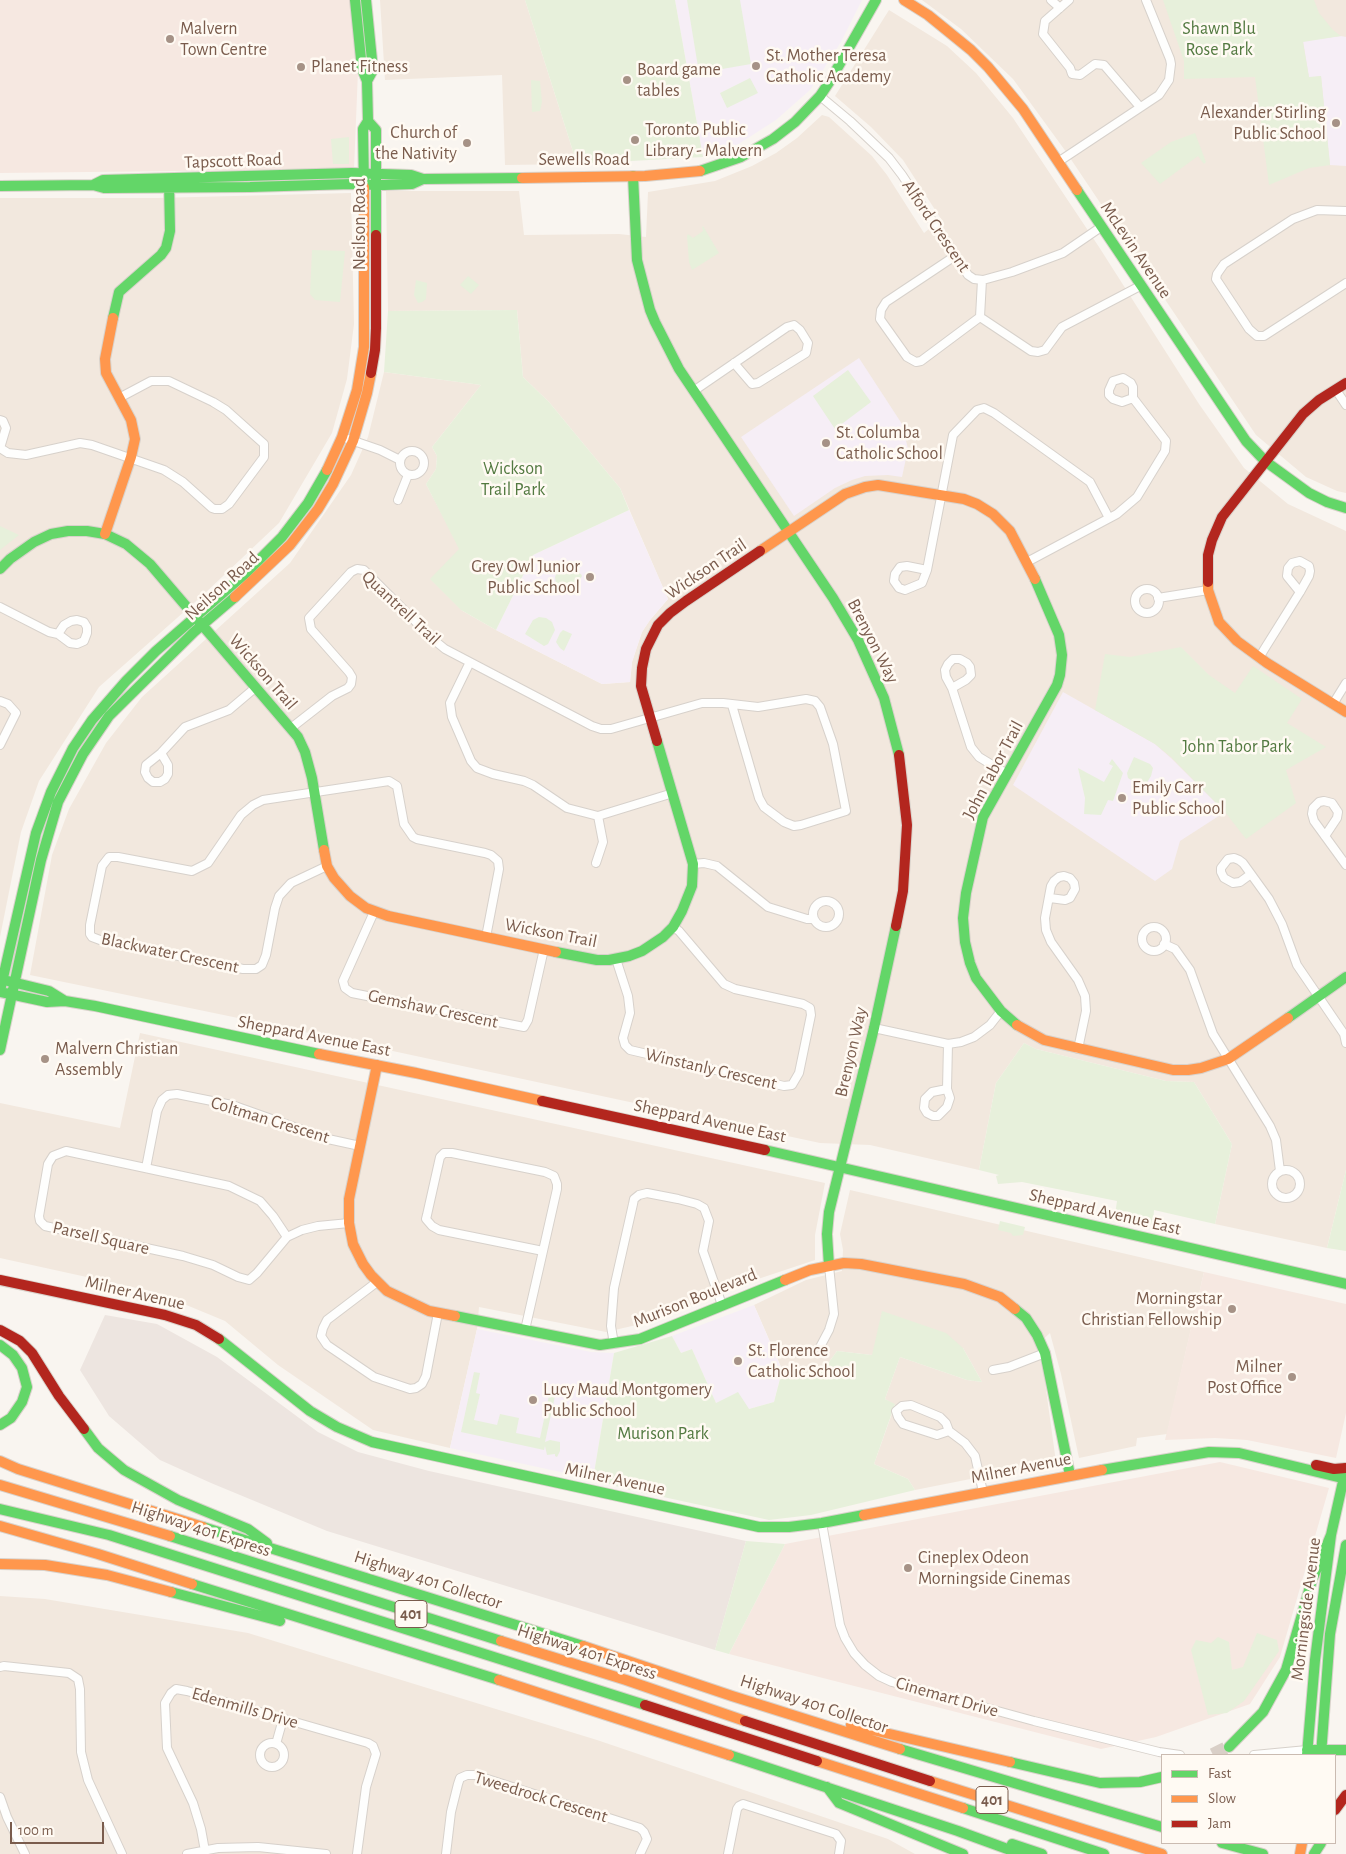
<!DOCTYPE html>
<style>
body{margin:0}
#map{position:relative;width:1346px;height:1854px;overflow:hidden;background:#f9f5f0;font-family:"Alegreya Sans",sans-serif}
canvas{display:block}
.legend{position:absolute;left:1161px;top:1754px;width:175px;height:90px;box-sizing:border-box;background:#fffaf3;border:1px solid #cabbb1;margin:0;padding:6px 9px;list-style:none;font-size:15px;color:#7a5c4d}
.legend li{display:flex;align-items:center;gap:10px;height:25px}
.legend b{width:25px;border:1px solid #cabbb1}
.scale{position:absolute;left:10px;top:1822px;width:94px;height:22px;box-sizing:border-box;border:2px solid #7a5c4d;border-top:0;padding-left:6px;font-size:15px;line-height:18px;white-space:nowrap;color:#7a5c4d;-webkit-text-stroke:4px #fffaf3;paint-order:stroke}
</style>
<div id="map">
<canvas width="1346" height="1854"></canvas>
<ul class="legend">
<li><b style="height:6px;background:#63d668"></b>Fast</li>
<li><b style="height:6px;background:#ff974d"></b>Slow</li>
<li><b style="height:6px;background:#b3261e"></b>Jam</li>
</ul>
<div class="scale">100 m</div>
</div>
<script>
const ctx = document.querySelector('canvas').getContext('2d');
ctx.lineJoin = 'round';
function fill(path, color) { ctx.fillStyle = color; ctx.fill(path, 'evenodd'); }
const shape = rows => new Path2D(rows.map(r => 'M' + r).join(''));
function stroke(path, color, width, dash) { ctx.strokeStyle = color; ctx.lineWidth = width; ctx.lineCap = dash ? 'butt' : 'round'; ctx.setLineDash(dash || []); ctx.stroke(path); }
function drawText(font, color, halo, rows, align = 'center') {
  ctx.font = font + ' "Alegreya Sans",sans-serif'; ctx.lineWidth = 5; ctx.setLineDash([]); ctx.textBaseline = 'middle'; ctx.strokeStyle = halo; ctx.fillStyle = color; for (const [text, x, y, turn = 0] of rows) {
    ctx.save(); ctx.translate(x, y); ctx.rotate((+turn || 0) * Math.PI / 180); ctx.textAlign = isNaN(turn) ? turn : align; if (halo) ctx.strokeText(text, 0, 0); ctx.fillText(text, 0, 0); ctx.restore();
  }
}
fill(shape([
 [380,0,525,0,577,164,505,165,502,75,385,80],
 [922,0,1346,0,1346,493,1337,491,1306,477,1256,435,1064,149,1013,79,961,29],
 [889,10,947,46,976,73,1013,118,1099,247,1199,404,1244,468,1288,504,1346,531,1346,1170,1327,1248,1215,1224,1232,1144,1194,1082,1166,1081,1036,1049,1024,1043,996,1083,979,1170,870,1145,820,1143,272,1025,30,975,52,855,69,809,106,743,142,697,290,563,351,475,368,437,384,372,481,385,432,447,437,456,436,469,426,484,460,549,461,610,496,630,602,684,630,682,632,662,642,632,650,620,668,599,620,488,549,402,523,377,517,310,388,311,386,191,519,191,524,235,619,234,646,237,648,192,715,181,752,166,776,153,797,138,822,115,829,117,872,156,887,175,924,233,941,219,903,160,871,127,835,96],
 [351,193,354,324,347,379,332,433,279,523,203,595,99,687,39,781,21,832,0,937,0,198,157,198],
 [140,1033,825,1183,815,1235,815,1260,761,1278,645,1323,606,1332,479,1307,477,1329,450,1448,373,1430,278,1365,225,1321,155,1292,0,1258,0,1103,120,1128],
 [850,1190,1204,1272,1167,1434,1137,1438,1136,1446,1079,1458,1061,1374,1050,1333,1036,1346,1044,1375,1056,1462,915,1490,908,1479,874,1464,895,1405,885,1399,900,1357,967,1380,982,1382,963,1348,872,1355,837,1351,824,1369,802,1380,795,1374,780,1379,782,1369,754,1305,806,1280,842,1271,843,1250,840,1234],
 [0,1596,45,1599,248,1633,597,1740,888,1839,915,1854,0,1854]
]), '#f2e8de');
fill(shape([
 [0,0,352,0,358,71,354,169,0,173],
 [1204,1272,1346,1304,1346,1413,1336,1458,1247,1440,1215,1438,1165,1440],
 [1220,1462,1329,1488,1280,1657,1250,1704,1156,1737,1101,1749,729,1654,785,1544]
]), '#f6e8e1');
fill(shape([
 [105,1315,157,1324,217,1357,318,1432,358,1452,429,1471,746,1541,715,1650,327,1531,211,1483,160,1460,109,1416,80,1370]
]), '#ede5e0');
fill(shape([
 [675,0,862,0,841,42,810,90,776,120,737,145,703,157],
 [1341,36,1346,37,1346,166,1330,165,1321,76,1309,78,1303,41],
 [859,358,902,424,908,449,902,477,888,475,865,476,852,480,835,488,794,516,741,437],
 [629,510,668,599,650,620,642,632,632,662,630,682,602,684,496,630,533,555],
 [1063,692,1155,744,1171,758,1225,812,1180,841,1172,869,1155,881,1013,785],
 [754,1305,782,1370,774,1402,749,1409,716,1403,692,1349,681,1353,672,1336],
 [477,1329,591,1352,614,1353,593,1479,450,1448]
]), '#f6eef6');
fill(shape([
 [525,0,675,0,703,157,577,164],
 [687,0,740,0,751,64,699,73],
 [1163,0,1314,0,1319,13,1333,30,1341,36,1303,42,1309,77,1321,76,1330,165,1309,168,1269,185,1255,77,1184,79,1184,61],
 [750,78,758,93,727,108,720,93],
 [531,80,540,81,542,102,540,111,532,112],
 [1195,133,1206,162,1204,164,1198,156,1160,184,1141,163,1171,142],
 [349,137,349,164,333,164,331,139],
 [703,226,719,253,692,270,689,262,687,236,688,234,693,238,703,231,702,227],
 [312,250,345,251,340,302,315,300,310,294],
 [468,276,479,285,471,294,460,285],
 [416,280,427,283,426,299,422,302,418,303,414,295],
 [517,310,523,377,549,402,620,488,629,510,533,555,496,630,461,610,430,579,459,549,426,484,436,469,437,456,432,447,481,385,384,372,388,311],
 [848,370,871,402,835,429,813,396],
 [0,526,19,535,0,550],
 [560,564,581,574,582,576,574,591,567,593,562,591,556,586,555,577],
 [539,617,546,618,552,622,555,630,548,644,544,646,525,634,533,620],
 [563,630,572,634,564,651,560,648,556,642,560,633],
 [1181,647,1209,675,1235,693,1253,666,1302,699,1287,723,1326,747,1286,770,1296,803,1246,839,1225,812,1171,757,1155,744,1095,710,1105,654,1130,657],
 [1134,757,1150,764,1153,768,1151,776,1146,784,1137,784,1128,778,1127,773],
 [1112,759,1123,773,1113,801,1108,800,1101,815,1084,814,1085,798,1078,768,1104,782,1113,766,1109,764],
 [1024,1043,1036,1049,1166,1081,1194,1082,1232,1144,1215,1224,1154,1210,1153,1225,1115,1215,1117,1201,1022,1182,998,1184,996,1176,999,1175,979,1170,996,1083],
 [1346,1170,1346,1251,1327,1248],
 [1000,1221,1025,1227,1023,1235,1013,1236,1011,1233,998,1230],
 [882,1311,946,1333,963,1348,982,1382,967,1380,900,1357,885,1399,895,1404,874,1464,908,1479,915,1490,811,1515,769,1520,622,1488,593,1479,614,1353,672,1336,681,1353,692,1349,716,1403,738,1392,749,1409,774,1402,780,1379,795,1374,802,1380,824,1369,837,1351,872,1355],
 [474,1372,480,1373,476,1393,480,1394,474,1420,497,1425,500,1414,519,1418,516,1433,540,1438,551,1386,557,1387,545,1442,550,1440,560,1442,560,1451,557,1457,555,1456,555,1454,547,1455,545,1446,544,1450,461,1432],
 [746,1541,785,1544,729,1654,715,1650],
 [1257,1633,1277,1640,1279,1651,1244,1701,1227,1713,1208,1715,1191,1650,1196,1640,1211,1643,1218,1637,1229,1642,1232,1670,1243,1667]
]), '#e7f0db');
stroke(shape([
 [1213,1755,1229,1747]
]), '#d9cfc7', 14, [14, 7]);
const street = shape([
 [1051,0,1060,8],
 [1069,0,1045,21,1043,34,1070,68,1072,74,1080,75,1095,64,1104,65,1140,107],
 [820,96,850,121,889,158,902,175,968,275,974,279,983,280,1012,272,1063,253,1101,227],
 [1058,162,1159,95,1169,80,1171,64,1170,59,1146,0],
 [1346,211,1317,210,1293,219,1224,264,1217,274,1216,279,1249,329,1257,336,1264,336,1346,283],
 [955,256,886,302,881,310,880,319,907,357,916,362,921,361,980,317],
 [980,317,1031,351,1038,352,1045,350,1062,327,1140,286],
 [980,317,982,280],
 [695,390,787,327,794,325,800,330,808,343,806,353,758,383,752,384,734,363],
 [1336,390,1346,405],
 [0,420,3,421,6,428,0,448],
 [348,439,380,450,400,460],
 [0,448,8,453,26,455,80,443,92,445,164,470,183,482,212,508,215,509,222,509,229,504,264,457,264,444,226,410,213,402,169,381,151,381,119,398],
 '400 463a12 12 0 1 1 24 0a12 12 0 1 1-24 0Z',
 [398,500,408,475],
 [1027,562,1117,514,1137,497,1165,451,1166,441,1133,398,1133,387,1131,383,1123,378,1113,381,1109,390,1109,395,1113,399,1122,402,1133,398],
 [927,570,907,566,900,567,895,574,894,581,899,588,905,590,922,583,927,570,953,435,977,410,984,408,994,413,1090,482,1109,518],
 '1135 601a12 12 0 1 1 24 0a12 12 0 1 1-24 0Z',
 [1158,598,1208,590],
 [0,607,49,632,58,634,70,643,77,644,84,641,87,633,87,627,84,622,77,620,71,621,64,625,58,634],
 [1259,658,1265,648,1300,592,1309,576,1310,571,1309,566,1300,561,1292,563,1288,568,1287,576,1300,592],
 [470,662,450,703,452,717,471,761,477,768,493,774,524,781,533,785,567,808,598,816,673,793],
 [952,688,966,680,971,675,970,667,967,663,960,659,953,659,948,664,945,670,946,677,952,688,971,747,979,757,1007,774],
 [0,701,8,704,16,713,0,745],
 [1333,704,1346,683],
 [291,728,332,696,348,688,351,684,352,677,349,672,311,629,309,618,351,572,357,569,364,570,434,640,445,649,592,726,601,729,611,729,702,703,723,703,758,707,806,699,815,701,820,707,833,744,846,811,801,825,794,826,784,822,764,807,759,798,732,705],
 [161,753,168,765,168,774,165,779,160,782,153,782,148,778,145,772,146,765,161,753,185,727,229,710,255,688],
 [1325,836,1337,818,1338,812,1332,803,1324,801,1319,802,1313,808,1312,814,1314,821,1346,865],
 [596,863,603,842,598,816],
 [693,864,704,863,717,866,768,907,807,919,814,919],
 [327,866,291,883,279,896,275,908,266,955,262,965,256,969,243,969,100,940,92,937,90,934,90,925,102,866,109,857,118,857,192,871,208,863,241,815,253,805,263,800,389,781,397,786,404,824,413,837,417,839,485,853,491,855,498,861,499,869,486,937],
 [1251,874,1240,882,1233,883,1224,878,1221,872,1221,868,1228,859,1234,858,1239,860,1243,863,1269,899,1282,924,1297,965,1344,1034,1346,1043],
 [1050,898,1065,900,1070,898,1075,889,1074,883,1070,878,1064,876,1059,877,1054,881,1051,886,1045,918,1046,930,1051,942,1078,980,1085,996,1086,1011,1078,1049],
 '813 914a13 13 0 1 1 26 0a13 13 0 1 1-26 0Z',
 [374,912,343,981,345,988,352,993,524,1027,528,1020,544,949],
 '1142 939a12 12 0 1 1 24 0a12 12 0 1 1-24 0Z',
 [1164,944,1175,949,1190,970,1213,1034,1270,1126,1276,1140,1280,1171],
 [616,959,628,996,630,1013,623,1038,625,1045,630,1050,784,1086,792,1085,799,1073,811,1015,810,1008,803,1004,735,989,724,984,679,931,673,927],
 [874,1028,948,1044,961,1042,974,1037,990,1025,1001,1011],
 [947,1089,932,1092,925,1099,924,1108,927,1113,933,1116,938,1116,947,1107,950,1098,947,1089,948,1044],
 [146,1168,157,1111,162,1100,168,1095,177,1094,232,1105,328,1139,360,1146],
 '1272 1184a14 14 0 1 1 28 0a14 14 0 1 1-28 0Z',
 [287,1237,273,1216,260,1201,229,1186,66,1151,53,1156,48,1164,39,1216,40,1221,45,1226,183,1256,213,1265,238,1277,249,1280,257,1273,287,1237,302,1230,318,1226,349,1223],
 [377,1282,327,1320,323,1328,321,1336,327,1345,374,1377,410,1389,416,1388,422,1384,426,1376,438,1313],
 [525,1330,543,1251,557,1189,557,1184,554,1176,545,1172,452,1153,444,1153,440,1157,427,1215,426,1219,432,1226,439,1230,543,1251],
 [614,1344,611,1326,614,1288,633,1204,634,1199,639,1195,647,1193,678,1199,697,1204,704,1208,709,1221,703,1251,722,1305],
 [820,1347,829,1330,834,1314,829,1266],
 [993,1370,1009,1367,1045,1353],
 [949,1431,946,1423,940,1417,911,1405,902,1406,896,1411,898,1417,903,1424,937,1435,949,1431,965,1443,975,1456,983,1492],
 [822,1523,840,1625,845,1638,854,1653,865,1665,879,1676,892,1682,1034,1721,1159,1752,1180,1755],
 [0,1667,4,1666,69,1673,78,1679,80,1689,81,1752,88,1780,122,1854],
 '260 1755a12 12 0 1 1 24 0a12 12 0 1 1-24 0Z',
 [276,1744,283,1719],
 [1254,1755,1307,1750],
 [0,1797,7,1817,25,1854],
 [205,1851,201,1829,193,1803,167,1748,165,1703,171,1693,176,1689,187,1691,368,1743,373,1746,376,1754,366,1787,357,1854],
 [187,1854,218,1848,258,1847,326,1854],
 [446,1854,451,1812,458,1784,460,1778,467,1775,475,1775,640,1828,644,1832,647,1839,640,1854],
 [728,1854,737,1809,739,1806,743,1804,836,1834,841,1841,839,1854]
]);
const fast = shape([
 [355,0,362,69,367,81,368,121,363,129,364,187],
 [366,0,373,70,367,81],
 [368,121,376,130,376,235],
 [700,171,741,157,773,139,795,122,820,96,830,81,876,0],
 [633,176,637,260,650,310,655,322,679,369,833,598,858,640,884,698,899,755],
 [93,185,103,180,352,173,411,175,423,179,522,178],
 [0,186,93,185,104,188,250,187,352,184,384,185,412,184,423,179],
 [1077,190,1246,441,1265,461,1309,493,1327,502,1346,508],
 [113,318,119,292,161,255,166,248,170,231,169,182],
 [0,569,10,559,34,542,51,534,68,531,87,531,105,534,126,544,150,564,298,737,305,752,312,778,324,850],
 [556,952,597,960,609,960,629,956,642,951,663,937,673,927,682,911,692,886,693,864,657,741],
 [8,981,49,991,65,1001],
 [0,991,36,833,51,792,73,748,92,720,126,681,156,651,246,573,282,537,308,503,327,470],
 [0,992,47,1002,65,1001,95,1006,319,1054],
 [1288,1018,1346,977],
 [1017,1025,1001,1011,976,978,970,963,965,942,963,918,966,893,983,817,1057,685,1060,675,1062,655,1059,635,1035,579],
 [0,1050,41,860,58,802,83,754,109,716,194,632,235,597],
 [765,1150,1346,1284],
 [829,1266,827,1234,829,1212,874,1028,896,926],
 [1015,1309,1026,1318,1037,1335,1045,1353,1070,1475],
 [455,1316,600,1345,640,1339,785,1280],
 [219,1339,310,1411,337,1427,372,1442,759,1527,789,1527,822,1523,864,1515],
 [0,1345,13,1355,22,1368,27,1387,22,1402,11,1418,0,1425],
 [84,1429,98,1448,124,1470,178,1500,248,1529,267,1543],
 [1102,1470,1209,1452,1239,1453,1346,1479],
 [0,1509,109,1535,645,1705],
 [203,1527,583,1646],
 [170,1536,501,1641],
 [192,1584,499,1680],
 [171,1592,280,1621],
 [1229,1747,1263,1712,1286,1670,1312,1580,1331,1535],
 [900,1749,1162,1827],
 [1307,1750,1346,1750],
 [729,1755,958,1831,1021,1854],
 [1307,1755,1315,1660,1331,1535,1346,1468],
 [1321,1755,1330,1634,1346,1545],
 [1010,1762,1100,1783,1140,1782,1162,1777],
 [827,1787,839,1803,963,1854],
 [963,1808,1104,1854],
 [1222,1843,1263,1854],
 [1012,1844,1042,1854],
 [1314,1854,1321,1843]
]);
const slow = shape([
 [904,0,928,15,971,50,988,67,1023,109,1077,190],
 [522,178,645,176,700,171],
 [327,470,342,437,357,390,364,347,364,187],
 [105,534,131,457,135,439,131,420,106,373,105,359,113,318],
 [760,551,845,494,865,487,878,485,964,499,977,504,993,514,1010,531,1035,579],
 [1208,582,1208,590,1219,622,1237,641,1267,663,1346,712],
 [235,597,290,545,318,509,333,484,353,441,367,393,371,373],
 [324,850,327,866,334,878,350,896,366,908,388,916,556,952],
 [1017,1025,1044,1040,1173,1070,1188,1070,1201,1068,1228,1059,1288,1018],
 [319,1054,416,1073,542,1101],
 [377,1065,349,1199,349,1223,353,1244,363,1264,371,1275,387,1291,429,1311,455,1316],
 [785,1280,810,1270,844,1263,861,1264,964,1284,1000,1297,1015,1309],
 [0,1461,18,1469,203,1527],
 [0,1485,170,1536],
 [864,1515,1102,1470],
 [0,1526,98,1554,192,1584],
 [0,1564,45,1565,107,1575,171,1592],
 [501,1641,626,1680,745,1721],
 [583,1646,732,1696,900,1749],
 [499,1680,729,1755],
 [851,1725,1010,1762],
 [817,1761,963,1808],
 [930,1781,1162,1854],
 [1300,1854,1302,1843]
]);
const jam = shape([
 [371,373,375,350,376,328,376,235],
 [1208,582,1208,555,1212,540,1222,517,1303,414,1319,400,1346,383],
 [657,741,641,686,642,668,646,649,658,625,670,613,686,601,760,551],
 [896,926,903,891,907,825,899,755],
 [542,1101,765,1150],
 [0,1280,165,1315,196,1325,219,1339],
 [0,1330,20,1341,32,1353,59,1396,84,1429],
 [1316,1465,1334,1469,1346,1468],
 [645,1705,817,1761],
 [745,1721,930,1781],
 [1335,1810,1346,1795]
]);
stroke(street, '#d7d1cb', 10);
stroke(fast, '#d9d2cb', 12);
stroke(slow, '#d9d2cb', 12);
stroke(jam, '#d9d2cb', 12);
stroke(street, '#fefefd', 8);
stroke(fast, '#63d668', 10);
stroke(slow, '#ff974d', 10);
stroke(jam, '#b3261e', 10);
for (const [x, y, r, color] of [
 [170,39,5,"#a69286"],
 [756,66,5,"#a69286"],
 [301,67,5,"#a69286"],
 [627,80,5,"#a69286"],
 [1336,123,5,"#a69286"],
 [635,140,5,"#a69286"],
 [467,143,5,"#a69286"],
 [826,443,5,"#a69286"],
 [590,577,5,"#a69286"],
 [1122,798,5,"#a69286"],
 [45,1059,5,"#a69286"],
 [1232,1309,5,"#a69286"],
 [738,1361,5,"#a69286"],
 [1292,1377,5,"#a69286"],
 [533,1400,5,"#a69286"],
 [908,1568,5,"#a69286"]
]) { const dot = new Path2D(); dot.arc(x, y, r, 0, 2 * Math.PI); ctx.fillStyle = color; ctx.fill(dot); stroke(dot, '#fffaf3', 2); }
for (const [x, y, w] of [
 [411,1614,32],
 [992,1800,32]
]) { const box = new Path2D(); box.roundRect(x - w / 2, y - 13.5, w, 27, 4); ctx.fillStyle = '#fffaf3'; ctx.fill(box); stroke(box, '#7a5c4d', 1); }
drawText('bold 16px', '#7a5c4d', null, [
 ["401",411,1614],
 ["401",992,1800]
]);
drawText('18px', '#7a5c4d', '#fffaf3', [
 ["Malvern",180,29],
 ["Town Centre",180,50],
 ["St. Mother Teresa",766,56],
 ["Catholic Academy",766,77],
 ["Planet Fitness",311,67],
 ["Board game",637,70],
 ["tables",637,91],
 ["Alexander Stirling",1326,113,"right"],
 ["Public School",1326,134,"right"],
 ["Toronto Public",645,130],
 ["Library - Malvern",645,151],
 ["Church of",457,133,"right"],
 ["the Nativity",457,154,"right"],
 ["St. Columba",836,433],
 ["Catholic School",836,454],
 ["Grey Owl Junior",580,567,"right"],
 ["Public School",580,588,"right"],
 ["Emily Carr",1132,788],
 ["Public School",1132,809],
 ["Malvern Christian",55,1049],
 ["Assembly",55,1070],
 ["Morningstar",1222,1299,"right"],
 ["Christian Fellowship",1222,1320,"right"],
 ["St. Florence",748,1351],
 ["Catholic School",748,1372],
 ["Milner",1282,1367,"right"],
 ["Post Office",1282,1388,"right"],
 ["Lucy Maud Montgomery",543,1390],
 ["Public School",543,1411],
 ["Cineplex Odeon",918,1558],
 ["Morningside Cinemas",918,1579]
], 'left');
drawText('18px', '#537a41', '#fffaf3', [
 ["Shawn Blu",1219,29],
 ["Rose Park",1219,50],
 ["Wickson",513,469],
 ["Trail Park",513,490],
 ["John Tabor Park",1237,747],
 ["Murison Park",663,1434]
]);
drawText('18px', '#7a5c4d', '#fffaf3', [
 ["Sewells Road",584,160],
 ["Tapscott Road",233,161,-2],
 ["Neilson Road",360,224,-90],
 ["Alford Crescent",936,226,56],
 ["McLevin Avenue",1136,250,56],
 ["Wickson Trail",706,569,-34],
 ["Neilson Road",222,586,-42],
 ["Quantrell Trail",401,608,43],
 ["Brenyon Way",873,641,63],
 ["Wickson Trail",263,672,49],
 ["John Tabor Trail",993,770,-62],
 ["Wickson Trail",551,933,11],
 ["Blackwater Crescent",170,953,12],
 ["Gemshaw Crescent",433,1009,12],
 ["Sheppard Avenue East",314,1036,11],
 ["Brenyon Way",851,1052,-77],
 ["Winstanly Crescent",711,1069,13],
 ["Coltman Crescent",270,1120,17],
 ["Sheppard Avenue East",710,1121,12],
 ["Sheppard Avenue East",1105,1212,13],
 ["Parsell Square",101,1238,13],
 ["Milner Avenue",135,1293,13],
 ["Murison Boulevard",695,1298,-22],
 ["Milner Avenue",1021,1468,-11],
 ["Milner Avenue",615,1479,12],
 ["Highway 401 Express",201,1529,18],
 ["Highway 401 Collector",428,1580,18],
 ["Morningside Avenue",1306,1609,-83],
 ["Highway 401 Express",587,1652,18],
 ["Cinemart Drive",947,1697,16],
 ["Highway 401 Collector",814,1704,18],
 ["Edenmills Drive",245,1708,16],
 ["Tweedrock Crescent",541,1797,17]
]);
</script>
